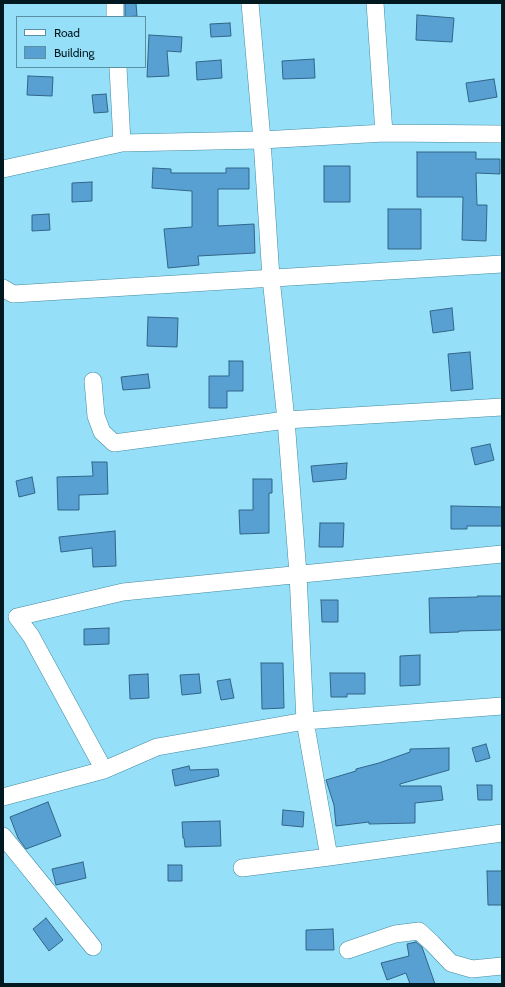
<!DOCTYPE html>
<style>
body{margin:0}
#map{position:relative;width:505px;height:987px;overflow:hidden;background:#96dff8;font-family:Cabin,sans-serif}
canvas{display:block}
.frame{position:absolute;inset:0;border:4px solid #001921;pointer-events:none}
.legend{position:absolute;left:16px;top:16px;width:130px;height:52px;box-sizing:border-box;background:#96dff8;border:1px solid #5a90a2;margin:0;padding:5px 7px;list-style:none;font-size:12px;color:#001921}
.legend li{display:flex;align-items:center;gap:8px;height:20px}
.legend b{width:20px;border:1px solid #5a90a2}
</style>
<div id="map">
<canvas width="505" height="987"></canvas>
<div class="frame"></div>
<ul class="legend">
<li><b style="height:5px;background:#fff"></b>Road</li>
<li><b style="height:11px;background:#58a0d2"></b>Building</li>
</ul>
</div>
<script>
const ctx = document.querySelector('canvas').getContext('2d');
ctx.lineJoin = 'round';
function fill(path, color) { ctx.fillStyle = color; ctx.fill(path, 'evenodd'); }
const shape = rows => new Path2D(rows.map(r => 'M' + r).join(''));
function stroke(path, color, width, dash) { ctx.strokeStyle = color; ctx.lineWidth = width; ctx.lineCap = dash ? 'butt' : 'round'; ctx.setLineDash(dash || []); ctx.stroke(path); }
const building = shape([
 [125,3,136,3,137,16,125,17,125,3],
 [417,15,454,18,452,42,416,40,417,15],
 [230,23,231,36,211,37,210,24,230,23],
 [149,35,182,37,181,52,167,51,169,76,147,77,149,35],
 [314,59,315,78,283,79,282,61,314,59],
 [221,60,222,78,197,80,196,62,221,60],
 [28,76,53,77,52,96,27,95,28,76],
 [494,79,497,97,469,102,466,83,494,79],
 [106,94,108,112,94,113,92,95,106,94],
 [417,152,476,152,476,159,500,159,500,174,476,173,477,205,487,205,486,241,462,240,463,197,417,197,417,152],
 [324,166,350,166,350,202,324,202,324,166],
 [153,168,171,169,171,173,226,173,226,168,249,168,249,189,218,189,218,226,254,224,255,253,198,256,199,265,168,268,164,229,192,227,192,191,152,188,153,168],
 [92,182,92,201,72,202,72,183,92,182],
 [388,209,421,209,421,249,388,249,388,209],
 [49,214,50,230,32,231,32,215,49,214],
 [452,308,454,330,433,333,430,311,452,308],
 [148,317,178,318,177,347,147,346,148,317],
 [470,352,473,389,451,391,448,354,470,352],
 [229,361,243,361,243,391,227,391,227,408,209,408,209,376,229,376,229,361],
 [148,374,150,388,123,390,121,377,148,374],
 [490,444,494,460,475,465,471,448,490,444],
 [92,462,107,462,108,494,79,495,79,510,58,510,57,477,93,476,92,462],
 [347,463,346,479,313,482,311,466,347,463],
 [32,477,35,493,19,497,16,481,32,477],
 [253,479,272,479,272,493,269,493,269,533,240,534,239,510,253,510,253,479],
 [451,506,502,507,502,526,467,526,467,529,451,529,451,506],
 [320,523,344,523,343,547,319,547,320,523],
 [115,531,116,566,93,567,92,548,61,552,59,537,115,531],
 [478,596,502,596,502,630,459,631,459,632,430,633,429,598,478,597,478,596],
 [321,600,338,600,338,622,322,622,321,600],
 [109,628,109,644,84,645,84,629,109,628],
 [420,655,420,685,400,686,400,656,420,655],
 [261,663,283,663,284,708,262,709,261,663],
 [330,673,365,673,365,694,347,694,347,697,331,697,330,673],
 [148,674,149,698,130,699,129,675,148,674],
 [199,674,201,693,182,695,180,675,199,674],
 [230,679,234,698,221,700,217,681,230,679],
 [486,744,490,758,476,762,472,748,486,744],
 [449,748,449,770,400,784,400,786,441,786,443,800,415,803,415,823,369,824,369,822,336,826,334,805,326,780,356,771,356,769,379,763,410,752,410,749,449,748],
 [189,766,190,770,218,769,219,776,175,786,172,770,189,766],
 [477,785,492,785,492,800,478,800,477,785],
 [48,802,61,836,26,849,18,838,10,817,48,802],
 [283,810,304,812,303,827,282,825,283,810],
 [220,821,221,846,185,847,184,838,183,838,182,822,220,821],
 [83,862,86,878,56,885,52,869,83,862],
 [168,865,182,865,182,881,168,881,168,865],
 [487,871,502,871,502,905,488,905,487,871],
 [46,918,63,940,49,951,33,929,46,918],
 [333,929,334,950,306,950,306,930,333,929],
 [416,942,422,947,435,984,410,984,406,973,387,980,381,963,409,956,407,944,416,942]
]);
fill(building, '#58a0d2');
stroke(building, '#316589', 1);
const street = shape([
 [115,3,115,17],
 [250,3,262,140,271,278,286,420,298,574,305,721,329,857],
 [375,3,384,133],
 [118,67,122,143],
 [3,169,122,143,262,140,384,133,502,134],
 [3,288,13,294,502,264],
 [93,381,96,416,102,432,114,443,286,420,502,407],
 [104,770,31,636,17,617,123,592,502,554],
 [3,797,104,770,157,747,305,721,502,706],
 [3,836,93,947],
 [242,868,329,857,502,833],
 [348,950,395,934,419,931,432,943,451,963,472,969,502,966]
]);
stroke(street, '#428ba1', 18);
stroke(street, '#fff', 17);
</script>
